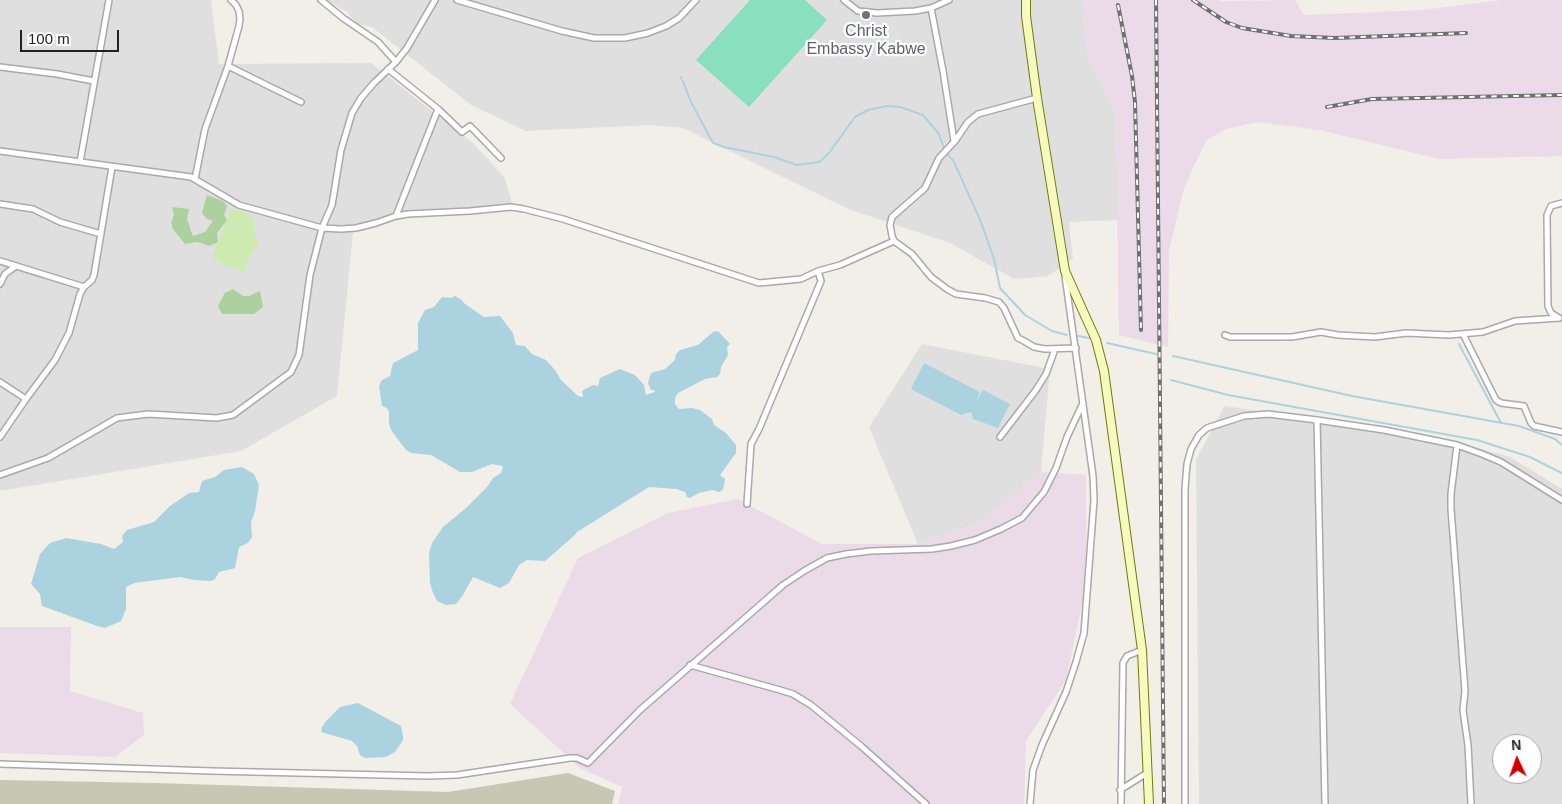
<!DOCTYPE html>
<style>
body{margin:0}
#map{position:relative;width:1562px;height:804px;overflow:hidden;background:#f2efe9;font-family:Arial,sans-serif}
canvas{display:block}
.north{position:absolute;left:1492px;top:734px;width:50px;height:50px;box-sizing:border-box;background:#fff;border:1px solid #a7a7a7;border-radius:50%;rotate:357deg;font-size:14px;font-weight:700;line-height:20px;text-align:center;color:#222}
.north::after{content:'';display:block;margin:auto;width:18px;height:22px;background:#d40000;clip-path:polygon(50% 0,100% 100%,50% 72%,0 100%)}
.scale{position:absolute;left:20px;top:30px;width:99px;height:22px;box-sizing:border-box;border:2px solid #222;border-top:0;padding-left:6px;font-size:15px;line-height:18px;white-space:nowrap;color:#222;-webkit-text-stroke:4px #fff;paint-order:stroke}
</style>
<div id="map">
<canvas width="1562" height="804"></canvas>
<div class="north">N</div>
<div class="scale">100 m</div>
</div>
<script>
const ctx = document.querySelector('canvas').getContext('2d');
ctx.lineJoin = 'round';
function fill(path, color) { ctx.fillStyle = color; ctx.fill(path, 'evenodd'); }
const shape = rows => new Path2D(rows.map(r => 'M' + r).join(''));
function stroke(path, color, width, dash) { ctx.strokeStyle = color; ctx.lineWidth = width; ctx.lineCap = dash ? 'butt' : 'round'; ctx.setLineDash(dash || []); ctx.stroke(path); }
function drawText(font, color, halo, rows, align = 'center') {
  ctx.font = font + ' Arial,sans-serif'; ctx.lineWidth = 4.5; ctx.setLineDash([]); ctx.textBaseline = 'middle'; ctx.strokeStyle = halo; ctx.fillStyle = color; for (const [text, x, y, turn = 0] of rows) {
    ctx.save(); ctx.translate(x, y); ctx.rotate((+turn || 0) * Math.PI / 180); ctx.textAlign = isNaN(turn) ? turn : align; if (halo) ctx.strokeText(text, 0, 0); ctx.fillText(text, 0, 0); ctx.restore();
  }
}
fill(shape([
 [0,0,211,0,219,64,371,63,474,144,505,178,512,204,393,219,353,232,337,396,241,451,0,491],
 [327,0,1083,0,1087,52,1116,111,1118,220,1069,222,1073,259,1048,276,1014,279,950,243,848,209,683,128,651,125,526,131,471,105,372,27,357,24,348,13],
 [922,344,1050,369,1041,472,981,522,918,544,869,427],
 [1224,406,1435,436,1510,457,1562,489,1562,804,1199,804,1196,460],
 [1502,744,1532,744,1532,774,1502,774]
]), '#e0dfdf');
fill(shape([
 [1083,0,1220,0,1221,1,1295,0,1304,15,1423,10,1500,0,1562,0,1562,156,1439,159,1320,130,1257,122,1226,129,1206,141,1184,188,1169,251,1168,347,1119,335,1116,111,1087,52],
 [1041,472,1086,475,1087,580,1066,680,1026,741,1024,804,618,804,622,787,580,768,510,704,578,558,668,513,738,499,822,544,918,544,981,522],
 [0,627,71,627,70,691,143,713,144,735,115,757,0,753]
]), '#ebdbe8');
fill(shape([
 [568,773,615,791,612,804,0,804,0,780,155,783,448,792]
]), '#c7c7b4');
fill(shape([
 [231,209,244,211,254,219,255,233,258,246,250,256,245,272,224,266,212,256]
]), '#cdebb0');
fill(shape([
 [207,195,223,201,227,206,224,215,227,220,217,233,218,242,209,246,198,242,185,244,173,229,171,223,174,215,172,207,189,209,187,219,193,236,205,232,213,221,207,219,202,213],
 [233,289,243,296,249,296,260,291,263,307,254,314,222,314,218,306,225,293]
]), '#add19e');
fill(shape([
 [750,0,805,0,827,20,749,107,696,60]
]), '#88e0be');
fill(shape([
 [455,296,462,300,465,304,484,317,500,316,513,333,516,345,525,346,532,354,546,360,555,370,561,380,578,396,582,397,583,396,582,391,593,385,598,386,600,378,620,369,635,375,644,385,646,395,655,392,654,390,651,390,648,383,651,373,665,369,675,360,676,354,680,350,698,345,713,332,718,331,730,344,727,347,728,355,721,367,720,374,717,377,705,379,678,393,675,398,675,404,679,409,692,408,700,410,712,419,714,425,726,433,736,445,736,453,720,475,725,479,723,490,719,492,712,490,699,493,690,498,687,497,685,492,676,489,649,487,577,532,575,535,545,561,527,560,519,565,509,583,500,588,473,577,463,595,456,604,446,605,437,601,433,593,430,583,429,553,432,543,443,527,466,508,487,487,493,478,501,473,503,468,502,466,492,464,472,472,460,472,431,455,411,453,406,450,391,430,389,423,389,412,387,408,382,406,379,386,382,380,390,376,393,363,418,350,418,323,425,310,434,307,442,297,451,298],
 [924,363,980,392,976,402,983,390,1010,404,998,428,973,419,971,412,961,415,911,389],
 [242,467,254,474,259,485,255,511,251,522,252,537,248,543,239,547,235,568,219,572,215,579,211,581,194,580,180,577,134,583,126,587,126,609,121,621,105,628,97,626,42,606,40,594,31,584,40,554,50,543,66,538,101,544,114,549,123,542,122,536,127,530,154,522,170,506,189,493,199,492,202,481,215,477,224,470],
 [358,703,401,726,403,736,403,740,395,752,386,757,365,758,360,755,357,746,352,741,321,732,322,727,326,721,340,707]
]), '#aad3df');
stroke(shape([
 [681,77,691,102,713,143,724,147,774,157,797,165,819,162,829,153,855,117,868,110,887,106,900,107,923,115,939,134,945,152,953,160,981,222,994,259,1000,288,1025,315,1052,331,1067,335],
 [1078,336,1089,338],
 [1107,343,1156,354],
 [1459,344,1501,423],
 [1173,356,1352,396,1519,426,1555,439,1562,445],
 [1171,380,1228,395,1477,440,1530,457,1562,473]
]), '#aad3df', 2);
const street = shape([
 [321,0,343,18,378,42,396,62],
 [457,0,562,31,594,38,625,38,648,33,666,26,679,18,696,0],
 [844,0,858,11,877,13,915,11,931,8,949,0],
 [931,8,943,71,954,141],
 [228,66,301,102],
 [0,67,57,74,94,81],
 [388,69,438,109,462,132,470,126,501,158],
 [1037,98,978,114,968,122,955,141,939,158,925,188,892,217,890,225,892,236,894,241,912,254,931,277,947,289,956,294,985,298,999,302,1004,308,1018,338,1024,341,1034,347,1045,349,1076,348],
 [0,151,191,177,239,205,322,228,341,229,356,228,376,223,396,216,408,214,470,211,511,207,524,209,563,219,759,283,801,279,818,271,840,265,894,241],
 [80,162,109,0],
 [195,179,205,129,228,66,239,26,240,19,239,11,236,5,231,0],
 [0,204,33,209,60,222,101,234],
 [396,216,438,109],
 [0,261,84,287],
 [0,284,5,274,16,266],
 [1559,318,1551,313,1548,306,1547,215,1551,206,1562,203],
 [1463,334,1496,400,1501,403,1524,406,1531,423,1534,426,1562,432],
 [1225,335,1230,337,1292,337,1321,332,1338,335,1375,337,1406,333,1449,335,1483,332,1515,321,1559,318],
 [0,382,26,399],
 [1317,420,1325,804],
 [0,437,26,399,55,360,69,333,80,294,84,287,92,280,94,275,112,167],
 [1000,437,1036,390,1046,374,1055,349],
 [1457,445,1451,494,1451,509,1465,691,1463,710,1468,745,1471,804],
 [0,475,48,458,117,418,148,414,217,418,233,415,291,372,299,355,310,275,322,228,332,205,341,150,352,113,361,98,374,83,396,62,407,48,435,0],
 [747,504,751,444,759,429,821,281,818,271],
 [690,665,780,690,793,694,811,705,861,746,926,804],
 [0,764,212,771,427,776,457,775,570,758,577,758,588,763,640,710,783,585,804,571,827,558,846,554,871,551,932,549,951,546,975,540,1001,529,1022,518,1044,492,1056,468,1067,437,1083,403],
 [1120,790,1147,773],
 [1030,804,1033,770,1042,745,1066,692,1076,662,1084,633,1094,500,1093,476,1065,276],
 [1121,804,1123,663,1127,656,1142,650],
 [1185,804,1185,489,1187,464,1191,449,1199,435,1207,428,1244,416,1268,414,1317,420,1384,430,1457,445,1482,454,1501,462,1562,500]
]);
const secondary = shape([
 [1026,0,1026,16,1037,98,1065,271,1096,340,1104,371,1142,650,1149,804]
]);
stroke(street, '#a9a9a9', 8);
stroke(secondary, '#707d05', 10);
stroke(street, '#fff', 5);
stroke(secondary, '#f7fabf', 8);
const rail = shape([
 [1156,0,1164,804],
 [1193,0,1226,22,1242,28,1291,36,1335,38,1466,33],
 [1118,5,1132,76,1135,102,1141,330],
 [1327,107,1372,99,1562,95]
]);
stroke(rail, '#707070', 4);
stroke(rail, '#fff', 2, [5.5]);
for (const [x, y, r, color] of [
 [866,15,5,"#6b7280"]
]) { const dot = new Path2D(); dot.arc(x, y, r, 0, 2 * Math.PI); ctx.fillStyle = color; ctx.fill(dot); stroke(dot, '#fff', 2); }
drawText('16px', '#5b616d', '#fff', [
 ["Christ",866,32],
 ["Embassy Kabwe",866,50]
]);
</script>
